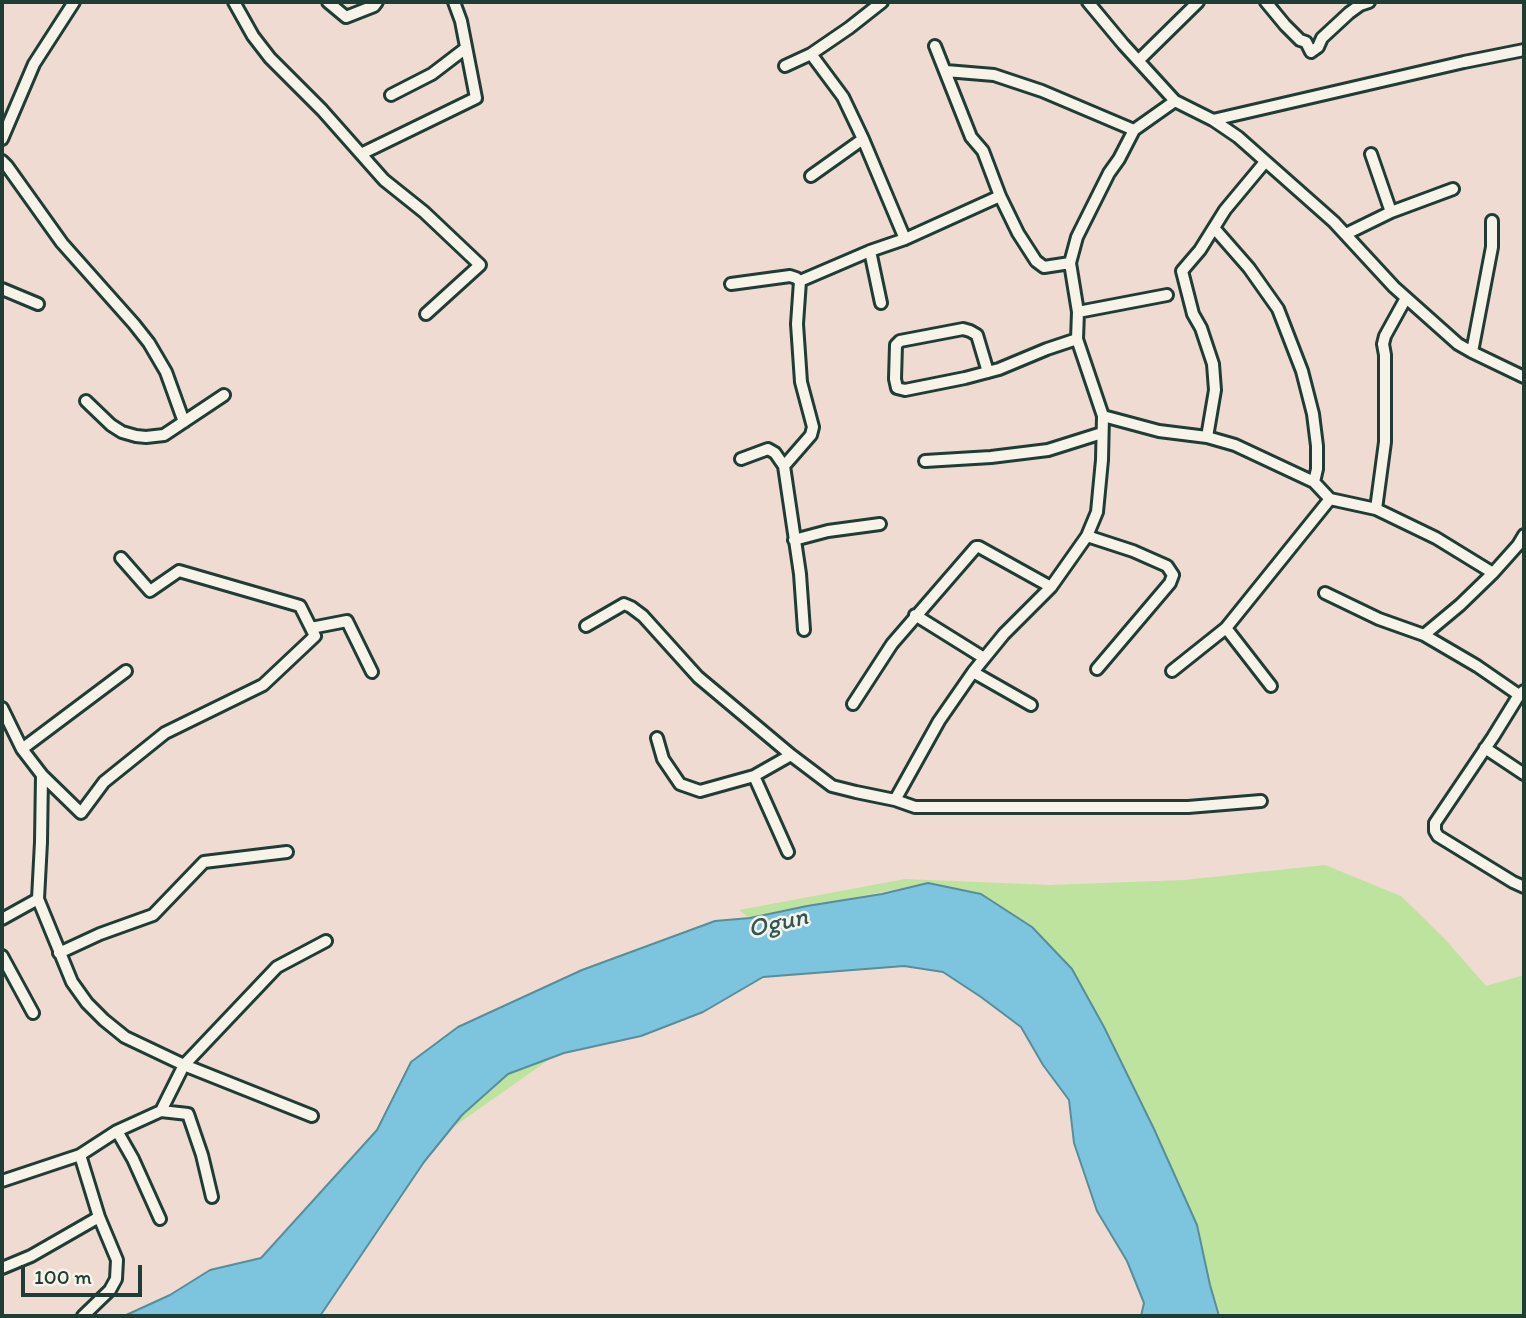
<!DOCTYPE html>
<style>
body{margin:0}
#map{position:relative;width:1526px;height:1318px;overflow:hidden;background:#efdbd2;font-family:Itim,sans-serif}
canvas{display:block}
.frame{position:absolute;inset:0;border:4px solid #1f3d34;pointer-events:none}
.scale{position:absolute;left:21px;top:1265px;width:121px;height:32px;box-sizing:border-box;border:4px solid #1f3d34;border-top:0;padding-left:9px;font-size:21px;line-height:24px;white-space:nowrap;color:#1f3d34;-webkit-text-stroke:5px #f7f3e8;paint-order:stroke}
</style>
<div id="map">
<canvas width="1526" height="1318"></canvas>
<div class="frame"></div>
<div class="scale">100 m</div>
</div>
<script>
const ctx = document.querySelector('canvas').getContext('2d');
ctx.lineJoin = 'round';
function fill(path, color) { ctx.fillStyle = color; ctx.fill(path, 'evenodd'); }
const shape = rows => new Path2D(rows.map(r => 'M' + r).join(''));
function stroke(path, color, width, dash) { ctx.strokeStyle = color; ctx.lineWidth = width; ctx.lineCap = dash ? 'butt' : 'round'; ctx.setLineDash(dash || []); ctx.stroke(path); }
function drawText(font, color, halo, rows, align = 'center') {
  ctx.font = font + ' Itim,sans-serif'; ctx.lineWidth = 5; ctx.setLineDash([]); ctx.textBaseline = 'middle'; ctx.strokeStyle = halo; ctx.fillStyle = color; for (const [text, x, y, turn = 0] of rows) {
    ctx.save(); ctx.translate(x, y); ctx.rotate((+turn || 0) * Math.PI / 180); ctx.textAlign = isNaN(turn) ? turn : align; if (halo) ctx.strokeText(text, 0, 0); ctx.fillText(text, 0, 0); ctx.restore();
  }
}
fill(shape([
 [1325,865,1401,896,1445,939,1486,986,1524,975,1524,1316,1219,1316,1210,1285,1197,1225,1154,1129,1104,1027,1072,969,928,883,750,918,185,1316,124,1316,170,1295,210,1270,261,1258,377,1130,411,1062,458,1027,582,970,715,921,749,918,739,910,905,879,1049,885,1184,880]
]), '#bde39e');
const water = shape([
 [928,883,981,894,1032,927,1072,969,1104,1027,1154,1129,1197,1225,1210,1285,1219,1316,1141,1316,1144,1303,1127,1261,1097,1211,1074,1143,1069,1100,1043,1065,1021,1027,981,997,943,972,904,966,763,977,703,1012,641,1036,564,1053,508,1074,462,1115,424,1162,320,1316,124,1316,170,1295,210,1270,261,1258,377,1130,411,1062,458,1027,582,970,715,921,750,918,807,906,882,894,928,883]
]);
fill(water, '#7dc4de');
stroke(water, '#578e9a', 2);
const minor = shape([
 [234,2,253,36,270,58,322,110,384,180,424,212,480,265,426,314],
 [328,2,346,17,374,6,377,2],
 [1088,2,1123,44,1175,101,1213,120,1464,62,1524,50],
 [1266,2,1285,25,1300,40,1306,42,1311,52,1318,47,1322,38,1349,13,1360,5,1369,2],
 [935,46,971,137,983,151,1000,196,1018,233,1036,261,1044,267,1070,263],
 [811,54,843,97,863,139,905,239],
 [1139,60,1198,2],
 [785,66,811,54,849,28,882,2],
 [946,71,994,75,1042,91,1134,130],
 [391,95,432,74,466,48],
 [1213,120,1238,137,1334,222,1394,287,1458,344,1472,352,1524,377],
 [2,139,34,64,74,2],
 [361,154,476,98,461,21,454,2],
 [1371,154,1391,212],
 [2,161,7,166,62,243,134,324,149,343,166,372,184,422],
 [811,176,863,139],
 [1214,228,1249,268,1278,309,1302,371,1313,414,1317,446,1317,469,1314,482],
 [1346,234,1391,212,1453,189],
 [870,251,881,303],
 [800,281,870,251,905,239,1000,196],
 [731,284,790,276,796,278,800,281],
 [2,289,38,304],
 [1078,312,1167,295],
 [1472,352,1492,247,1492,221],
 [988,372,977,335,970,331,963,329,900,341,896,345,895,379,897,388,905,390,965,378,999,369,1047,349,1077,339],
 [86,401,111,425,122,432,136,436,146,437,164,435,224,395],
 [1103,416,1159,431,1207,437,1235,445,1314,482,1330,499,1376,509,1436,538,1493,573],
 [1207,437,1215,390,1213,364,1201,328,1193,314,1182,271,1200,250,1225,210,1265,162],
 [741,459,768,449,775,453,784,466,800,574,804,630],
 [925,461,991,457,1048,450,1102,433],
 [784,466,811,435,813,427,801,382,797,324,800,281],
 [1376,509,1385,442,1385,355,1383,344,1385,336,1406,298],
 [1087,536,1133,551,1167,566,1173,575,1170,583,1097,669],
 [794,540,828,531,880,524],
 [1325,593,1379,619,1424,635,1477,666,1519,695],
 [915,615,984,658],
 [586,626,624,604,631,607,643,616,698,677,791,755,832,786,856,792,895,800,915,807,1188,807,1261,801],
 [311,628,347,621,372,672],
 [1226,628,1271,686],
 [1424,635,1460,605,1493,573,1518,545,1524,535],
 [1172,671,1226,628,1330,499],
 [973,672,1031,705],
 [1524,691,1519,695,1493,737,1435,823,1435,831,1438,836,1513,882,1524,887],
 [853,704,892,644,976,547,979,547,1051,587],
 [2,708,22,749,42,775,81,813,104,782,165,733,263,685,315,636,300,606,179,571,150,591,121,558],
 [657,738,663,759,680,784,700,791,754,776,791,755],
 [1485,748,1524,774],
 [22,749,126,671],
 [42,775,41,842,38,899,72,982,87,1003,104,1020,125,1037,184,1065,312,1116],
 [754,776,788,852],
 [895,800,939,721,973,672,1004,634,1051,587,1087,536,1097,512,1102,460,1103,416,1077,339,1078,312,1070,263,1077,237,1109,173,1119,159,1134,130,1175,101],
 [2,919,38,899],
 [59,953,100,934,153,915,204,862,287,852],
 [2,956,33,1013],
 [161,1111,184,1065,277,967,326,941],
 [117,1131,133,1159,160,1219],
 [80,1155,99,1217,117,1260,116,1279,110,1290,83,1316],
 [2,1181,80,1155,117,1131,161,1111,188,1114,202,1155,212,1197],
 [2,1268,31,1256,99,1217]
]);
stroke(minor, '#1f3d34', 16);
stroke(minor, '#f7f3e8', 10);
drawText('italic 26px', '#325856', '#f7f3e8', [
 ["Ogun",778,924,-13]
]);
</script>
